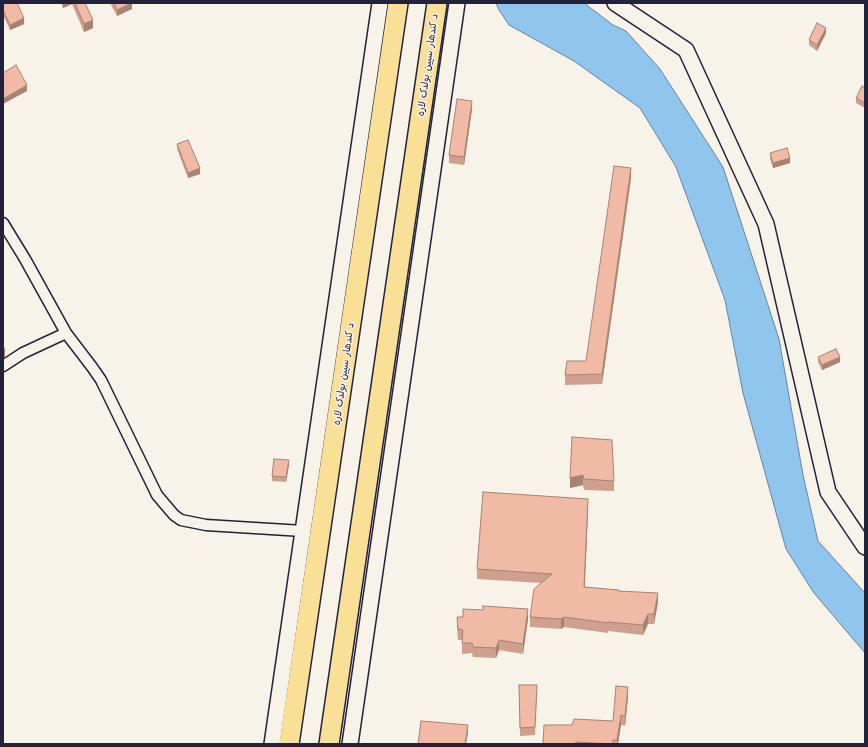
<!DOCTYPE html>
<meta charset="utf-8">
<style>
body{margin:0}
#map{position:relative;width:868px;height:747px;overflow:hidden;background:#f7f3e8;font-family:"Shantell Sans",sans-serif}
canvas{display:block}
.frame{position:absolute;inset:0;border:4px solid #22223b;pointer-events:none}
</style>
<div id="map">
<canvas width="868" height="747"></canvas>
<div class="frame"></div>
</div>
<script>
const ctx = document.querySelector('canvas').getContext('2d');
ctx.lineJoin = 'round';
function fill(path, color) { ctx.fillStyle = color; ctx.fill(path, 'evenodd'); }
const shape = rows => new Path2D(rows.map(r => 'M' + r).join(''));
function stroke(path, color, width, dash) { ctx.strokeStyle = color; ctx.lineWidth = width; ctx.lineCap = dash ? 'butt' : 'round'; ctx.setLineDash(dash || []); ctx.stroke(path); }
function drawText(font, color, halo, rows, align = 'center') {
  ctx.font = font + ' "Shantell Sans","Playpen Sans Arabic",sans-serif'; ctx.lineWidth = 3; ctx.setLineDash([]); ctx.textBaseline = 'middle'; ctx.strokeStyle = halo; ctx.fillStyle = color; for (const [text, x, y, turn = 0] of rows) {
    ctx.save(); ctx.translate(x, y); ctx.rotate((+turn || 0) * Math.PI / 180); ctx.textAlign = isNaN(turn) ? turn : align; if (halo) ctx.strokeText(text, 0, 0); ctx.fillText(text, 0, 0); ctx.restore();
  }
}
const water = shape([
 [496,3,584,3,613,25,626,31,660,69,723,167,779,339,803,475,818,541,865,593,865,653,814,593,786,549,743,393,725,300,676,167,640,108,574,61,509,25,499,10,496,3]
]);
fill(water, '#90c5ee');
stroke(water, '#6484a6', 1);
const street = shape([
 [3,223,25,259,66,333,92,367,101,380,157,495,174,515,181,520,206,525,303,531],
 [3,366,23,353,66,333]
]);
const secondary = shape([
 [615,3,686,50,766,224,828,492,865,547],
 [272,744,380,3],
 [350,744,457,3]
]);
const highway = shape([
 [289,744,398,3],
 [329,744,437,3]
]);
stroke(street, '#22223b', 13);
stroke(secondary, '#22223b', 18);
stroke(highway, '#22223b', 22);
stroke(street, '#f7f3e8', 10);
stroke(secondary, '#f7f3e8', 15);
stroke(highway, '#f9e096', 19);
fill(shape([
 [3,3,24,24,10,30,3,15],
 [61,3,85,3,93,28,84,32,72,4,63,8],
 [110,3,132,3,132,9,117,16],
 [826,33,817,51,809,45,809,40],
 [865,88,865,108,856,103,856,98],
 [472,109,464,165,449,163,449,155],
 [177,144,200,174,188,178,177,149],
 [770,153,790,163,773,168,770,159],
 [631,178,602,384,565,385,565,375,586,361],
 [818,357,840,362,822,370,818,362],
 [572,437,614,481,614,491,584,490,583,485,570,488],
 [289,465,286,482,272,481,272,476],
 [588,509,585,587,619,591,658,602,654,624,648,624,643,635,608,631,608,633,564,627,561,629,530,627,530,617,541,583,477,579,477,569],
 [457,617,528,619,523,654,499,650,496,658,473,657,472,653,462,654,462,640,458,640,457,627],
 [519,685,537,693,535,735,520,736],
 [628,697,625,726,621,725,618,744,543,744,544,725,572,725,613,721]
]), '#cea08d');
fill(shape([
 [63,3,72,3,72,4,63,8],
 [131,3,132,3,132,9,117,16,117,10],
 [24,18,24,24,10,30,10,25],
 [93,20,93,28,84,32,84,24],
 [826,28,826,33,817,51,817,45],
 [27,85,27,91,3,104,3,99],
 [472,101,472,109,464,165,464,157],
 [790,158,790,163,773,168,773,163],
 [200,168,200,174,188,178,188,173],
 [631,168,631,178,602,384,602,374],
 [5,351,5,357,3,358,3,353],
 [840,357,840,362,822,370,822,365],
 [289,460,289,465,286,482,286,477],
 [583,475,583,485,570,488,570,478],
 [588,499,588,509,584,597,584,587],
 [658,593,658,602,654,624,654,614],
 [528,609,528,619,523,654,523,644],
 [648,614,648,624,643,635,643,625],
 [564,617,564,627,561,629,561,619],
 [499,640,499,650,496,658,496,648],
 [628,687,628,697,625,726,625,716],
 [621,715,621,725,618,744,617,744,617,740],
 [468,725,468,733,466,744,465,744]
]), '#a88273');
const building = shape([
 [3,3,17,3,24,18,10,25,3,10,3,3],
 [75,3,85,3,93,20,84,24,75,3],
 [114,3,131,3,117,10,114,3],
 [817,23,826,28,817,45,809,40,817,23],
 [16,65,27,85,3,99,3,73,16,65],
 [862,86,865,88,865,103,856,98,862,86],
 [457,99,472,101,464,157,449,155,457,99],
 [188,140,200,168,188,173,177,144,188,140],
 [787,148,790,158,773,163,770,153,787,148],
 [614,166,631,168,602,374,565,375,567,361,586,361,614,166],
 [3,345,5,351,3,353,3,345],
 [836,349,840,357,822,365,818,357,836,349],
 [572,437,612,440,614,481,584,479,583,475,570,478,572,437],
 [274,459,289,460,286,477,272,476,274,459],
 [483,492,588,499,584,587,619,590,619,591,658,593,654,614,648,614,643,625,608,622,608,623,564,617,561,619,530,617,534,589,552,574,477,569,483,492],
 [483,606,528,609,523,644,499,640,496,648,473,647,472,643,462,643,463,630,458,629,457,617,463,617,463,609,483,610,483,606],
 [519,685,537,685,535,727,520,728,519,685],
 [616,686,628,687,625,716,621,715,617,740,613,740,612,744,576,742,575,744,543,744,544,725,572,725,574,719,613,721,616,686],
 [421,721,468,725,465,744,418,744,421,721]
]);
fill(building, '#f0baa4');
stroke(building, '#a88273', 1);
drawText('10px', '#22223b', '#f7f3e8', [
 ["د کندهار سپین بولدک لاره",428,65,-82],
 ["د کندهار سپین بولدک لاره",344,374,-82]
]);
</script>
